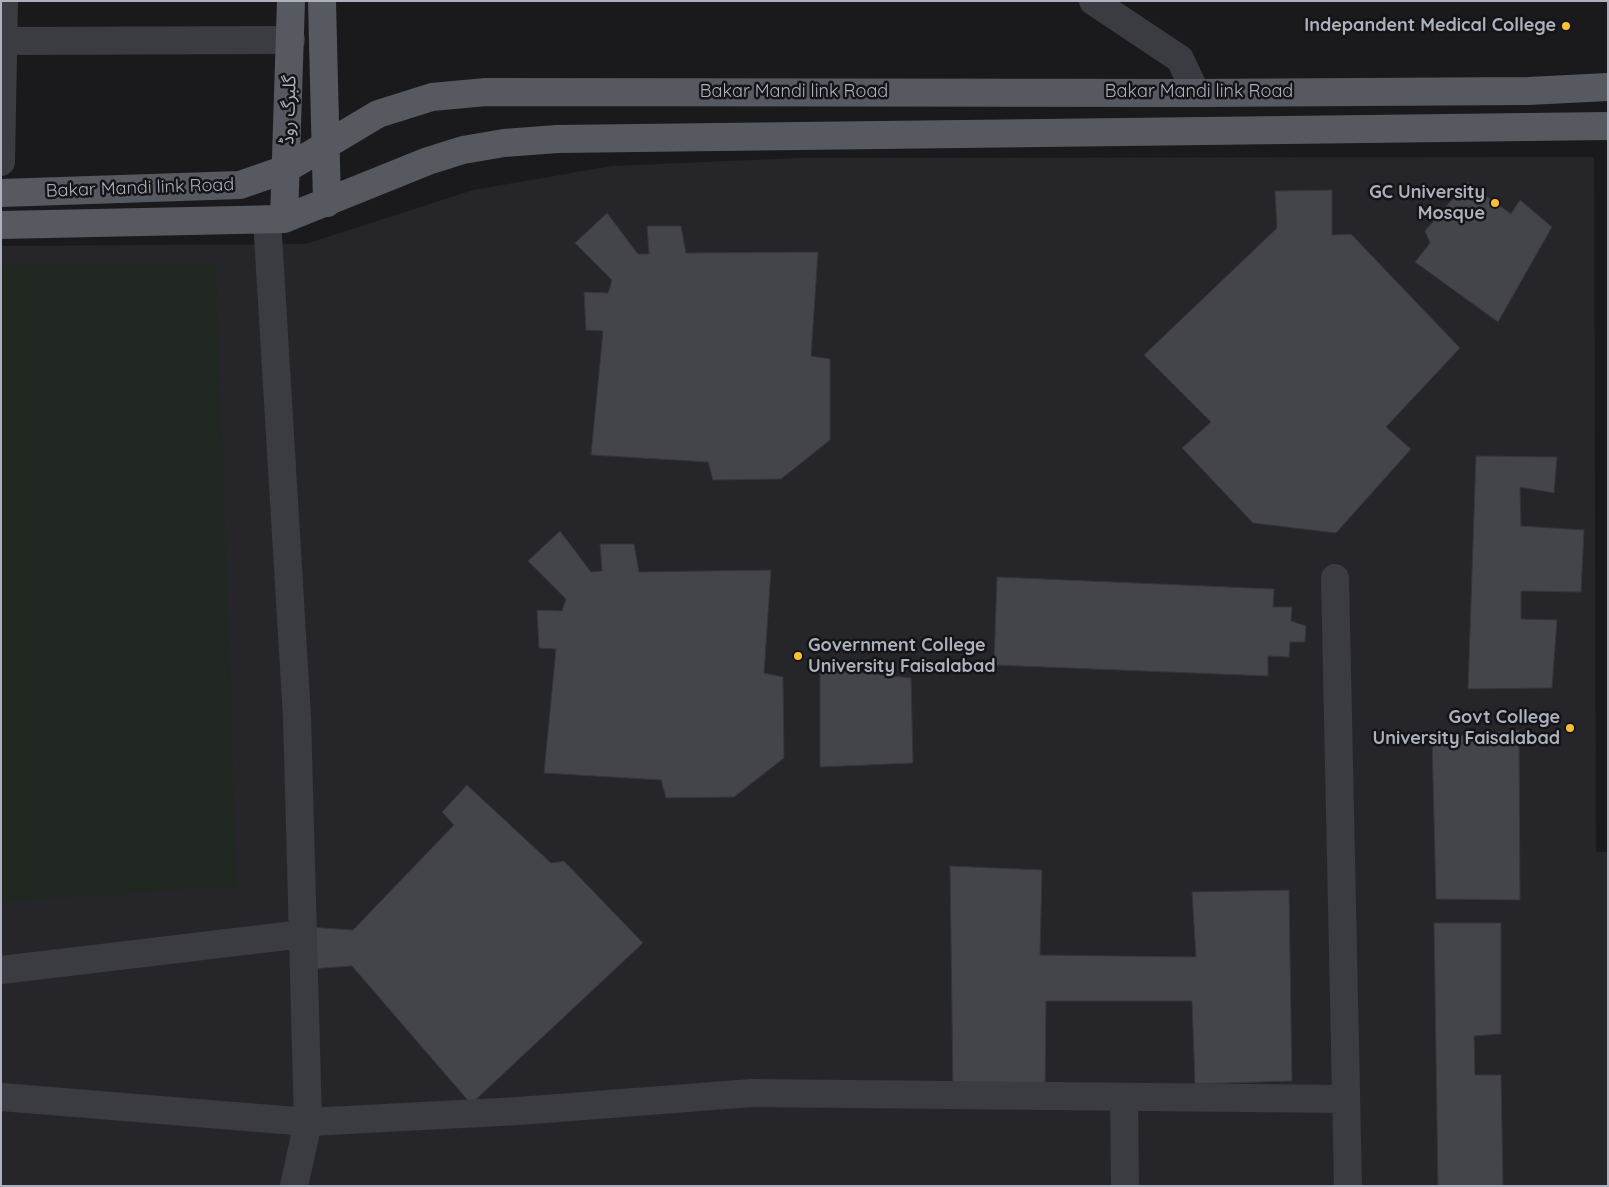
<!DOCTYPE html>
<meta charset="utf-8">
<style>
body{margin:0}
#map{position:relative;width:1609px;height:1187px;overflow:hidden;background:#1a1a1d;font-family:Quicksand,sans-serif}
canvas{display:block}
.frame{position:absolute;inset:0;border:2px solid #acb1bd;pointer-events:none}
</style>
<div id="map">
<canvas width="1609" height="1187"></canvas>
<div class="frame"></div>
</div>
<script>
const ctx = document.querySelector('canvas').getContext('2d');
ctx.lineJoin = 'round';
function fill(path, color) { ctx.fillStyle = color; ctx.fill(path, 'evenodd'); }
const shape = rows => new Path2D(rows.map(r => 'M' + r).join(''));
function stroke(path, color, width, dash) { ctx.strokeStyle = color; ctx.lineWidth = width; ctx.lineCap = dash ? 'butt' : 'round'; ctx.setLineDash(dash || []); ctx.stroke(path); }
function drawText(font, color, halo, rows, align = 'center') {
  ctx.font = font + ' Quicksand,"Noto Sans Arabic",sans-serif'; ctx.lineWidth = 5; ctx.setLineDash([]); ctx.textBaseline = 'middle'; ctx.strokeStyle = halo; ctx.fillStyle = color; for (const [text, x, y, turn = 0] of rows) {
    ctx.save(); ctx.translate(x, y); ctx.rotate((+turn || 0) * Math.PI / 180); ctx.textAlign = isNaN(turn) ? turn : align; if (halo) ctx.strokeText(text, 0, 0); ctx.fillText(text, 0, 0); ctx.restore();
  }
}
fill(shape([
 [1594,157,1596,852,1608,852,1608,1186,1,1186,1,246,306,244,473,190,612,166,798,158]
]), '#26262a');
fill(shape([
 [1,263,216,263,237,886,1,902]
]), '#202821');
const building = shape([
 [1467,182,1511,214,1520,200,1552,227,1498,322,1415,262,1430,243,1425,231,1467,182],
 [1332,190,1332,235,1351,234,1460,348,1386,427,1411,449,1336,533,1253,523,1182,448,1211,422,1144,355,1277,228,1275,191,1332,190],
 [607,213,638,254,649,254,647,226,681,226,686,253,818,252,811,356,830,359,830,440,781,479,713,480,708,462,591,455,603,331,586,330,584,292,608,293,612,280,575,243,607,213],
 [1476,456,1557,457,1554,493,1520,487,1521,526,1584,530,1581,592,1521,591,1521,619,1557,620,1552,688,1468,689,1476,456],
 [560,531,591,572,602,571,600,544,634,544,639,572,771,570,764,673,783,677,784,758,734,797,666,798,661,780,544,773,556,649,539,648,537,610,562,611,566,599,528,561,560,531],
 [997,577,1274,589,1273,607,1292,607,1291,621,1306,626,1305,642,1290,642,1289,657,1268,656,1268,676,994,665,997,577],
 [820,668,911,678,913,763,820,767,820,668],
 [1519,730,1520,900,1436,899,1432,739,1519,730],
 [467,785,551,863,564,861,643,943,471,1104,352,966,309,969,307,927,353,930,454,825,442,812,467,785],
 [950,866,1042,870,1040,955,1196,957,1192,892,1289,890,1292,1081,1195,1084,1192,1001,1046,1001,1045,1094,953,1092,950,866],
 [1434,923,1501,923,1501,1034,1474,1036,1475,1075,1501,1075,1503,1186,1438,1186,1434,923]
]);
fill(building, '#44454a');
stroke(building, '#343439', 1);
stroke(shape([
 [1093,1,1180,59,1196,93],
 [1,41,291,40],
 [1,162,4,1],
 [267,219,297,717,308,1122,294,1186],
 [1335,578,1348,1186],
 [1,970,303,934],
 [1,1097,308,1122,519,1111,752,1093,1346,1099],
 [1124,1097,1125,1186]
]), '#3b3c42', 28);
stroke(shape([
 [322,1,327,203],
 [1,193,240,185,286,169,378,114,432,97,486,92,1196,93,1528,91,1608,87],
 [284,219,291,1],
 [1,225,284,219,428,161,463,150,504,143,557,139,1608,126]
]), '#575961', 28);
for (const [x, y, r, color] of [
 [1566,26,5,"#fcbe33"],
 [1495,203,5,"#fcbe33"],
 [798,656,5,"#fcbe33"],
 [1570,728,5,"#fcbe33"]
]) { const dot = new Path2D(); dot.arc(x, y, r, 0, 2 * Math.PI); ctx.fillStyle = color; ctx.fill(dot); stroke(dot, '#151518', 2); }
drawText('bold 18px', '#acb1bd', '#151518', [
 ["Indepandent Medical College",1556,26],
 ["GC University",1485,193],
 ["Mosque",1485,214],
 ["Government College",808,646,"left"],
 ["University Faisalabad",808,667,"left"],
 ["Govt College",1560,718],
 ["University Faisalabad",1560,739]
], 'right');
drawText('18px', '#acb1bd', '#151518', [
 ["Bakar Mandi link Road",794,92],
 ["Bakar Mandi link Road",1199,92],
 ["گلبرگ روڈ",289,110,-88],
 ["Bakar Mandi link Road",140,188,-2]
]);
</script>
